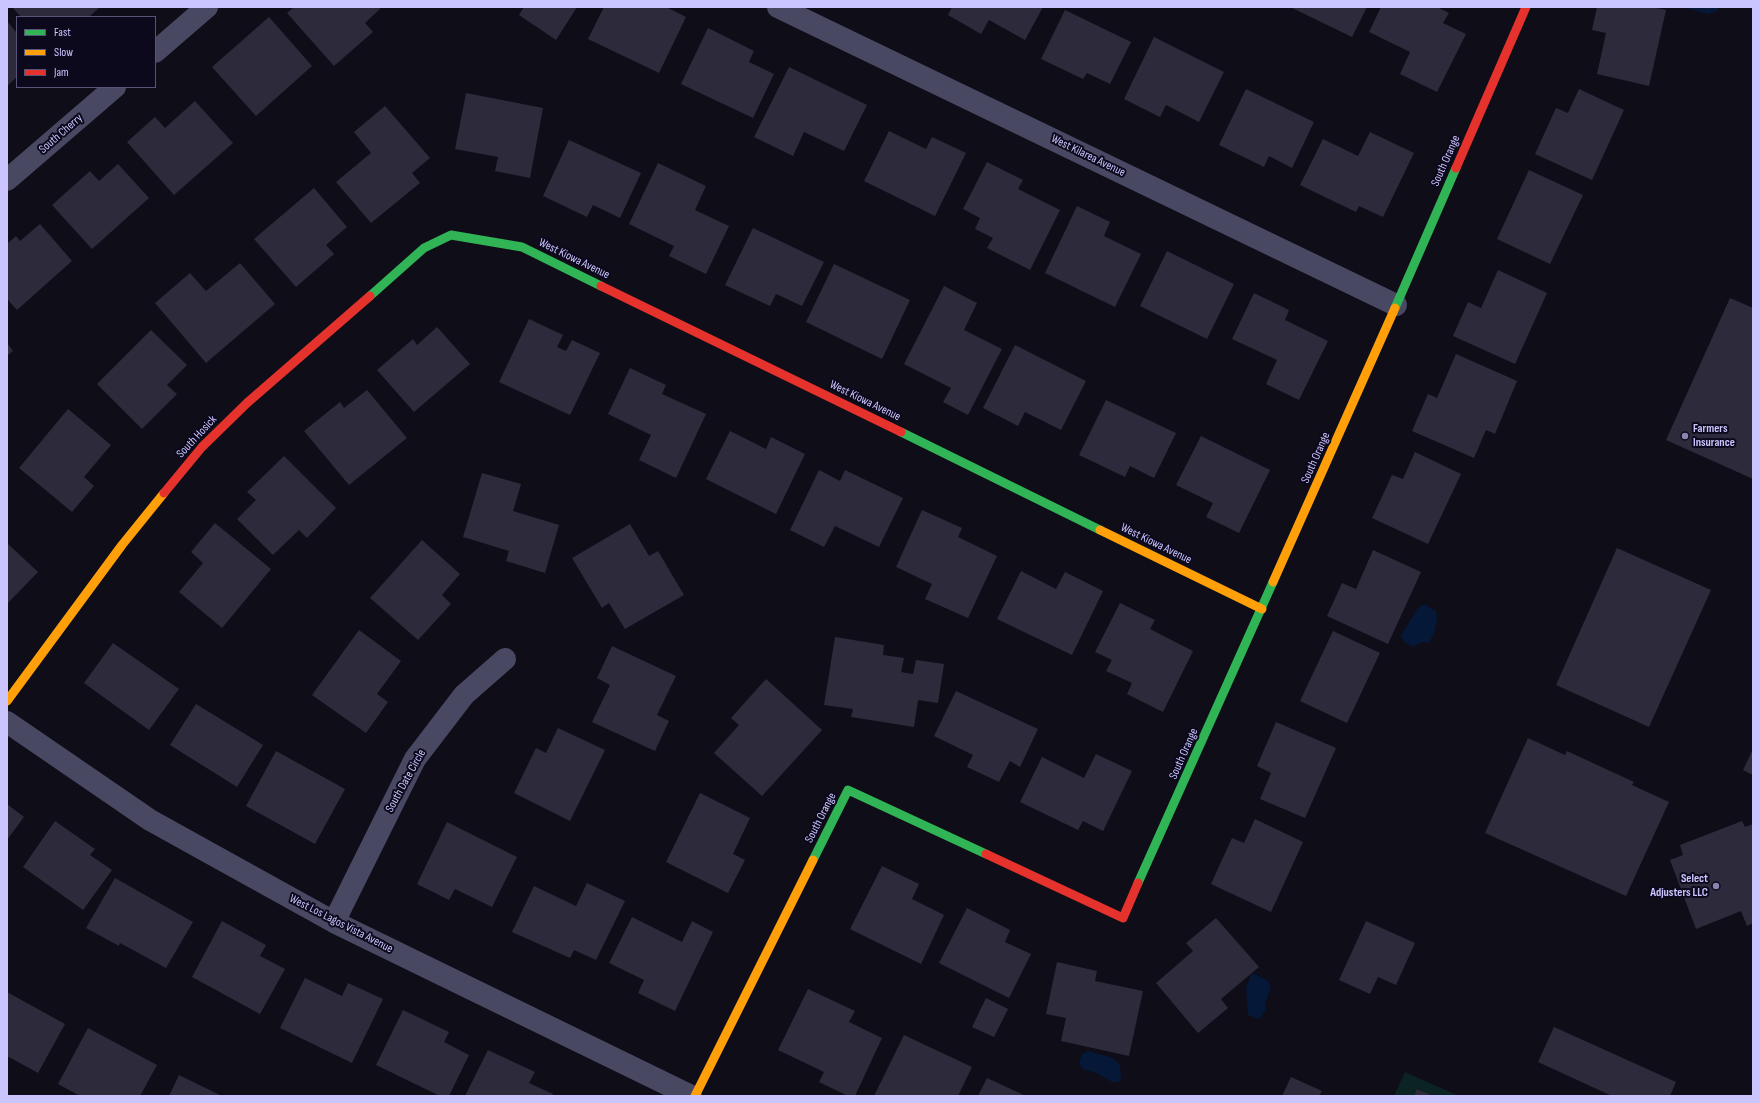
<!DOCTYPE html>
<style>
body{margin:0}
#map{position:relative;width:1760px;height:1103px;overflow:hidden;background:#0f0d18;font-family:"Sofia Sans Condensed",sans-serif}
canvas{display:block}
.frame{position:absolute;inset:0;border:8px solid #cbc5ff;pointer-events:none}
.legend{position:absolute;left:16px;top:16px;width:140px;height:72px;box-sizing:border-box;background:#0c091c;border:1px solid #585477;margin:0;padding:5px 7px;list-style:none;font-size:12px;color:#cbc5ff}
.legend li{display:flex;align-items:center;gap:8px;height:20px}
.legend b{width:20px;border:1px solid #585477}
</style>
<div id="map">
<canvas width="1760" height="1103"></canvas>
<div class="frame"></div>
<ul class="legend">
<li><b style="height:5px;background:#30b455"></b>Fast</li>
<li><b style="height:5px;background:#ff9f0a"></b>Slow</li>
<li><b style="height:5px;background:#e5322d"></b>Jam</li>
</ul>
</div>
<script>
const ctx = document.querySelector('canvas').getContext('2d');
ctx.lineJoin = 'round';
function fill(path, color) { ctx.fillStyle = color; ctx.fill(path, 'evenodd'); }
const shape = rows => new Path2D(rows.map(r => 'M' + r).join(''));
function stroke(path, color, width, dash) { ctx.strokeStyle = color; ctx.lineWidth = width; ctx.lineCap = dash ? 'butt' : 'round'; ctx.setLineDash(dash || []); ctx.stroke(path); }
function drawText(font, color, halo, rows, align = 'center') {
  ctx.font = font + ' "Sofia Sans Condensed",sans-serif'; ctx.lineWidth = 4; ctx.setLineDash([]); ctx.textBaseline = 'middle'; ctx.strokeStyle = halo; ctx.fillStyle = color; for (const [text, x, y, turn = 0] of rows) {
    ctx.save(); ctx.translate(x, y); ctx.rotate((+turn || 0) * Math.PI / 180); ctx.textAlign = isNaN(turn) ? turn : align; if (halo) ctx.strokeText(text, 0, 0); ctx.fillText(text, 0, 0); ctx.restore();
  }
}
fill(shape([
 [1405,1072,1459,1096,1434,1096,1418,1089,1414,1096,1394,1096]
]), '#0c2323');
fill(shape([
 [1682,7,1719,7,1717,11,1708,14],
 [1424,604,1436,611,1437,620,1434,633,1429,643,1422,642,1413,647,1403,641,1401,636,1417,609],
 [1252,973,1267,980,1271,987,1266,1001,1265,1011,1259,1019,1248,1015,1246,987],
 [1088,1051,1113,1058,1120,1065,1121,1079,1118,1082,1112,1082,1096,1073,1083,1069,1079,1063,1082,1054]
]), '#051837');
fill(shape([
 [12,7,100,7,89,17,21,17],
 [294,7,382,7,365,23,373,32,334,66,287,13],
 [524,7,577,7,556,40,519,15],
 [604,7,666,7,686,17,659,73,588,39],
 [952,7,1043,7,1025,40,989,20,981,34,948,15],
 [1290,7,1367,7,1352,37],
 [1381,7,1437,7,1449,13,1443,23,1466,34,1437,92,1400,74,1410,52,1369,32],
 [1597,7,1652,7,1666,10,1649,86,1597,74,1606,33,1592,30],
 [1065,10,1131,42,1110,84,1087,73,1083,79,1041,59],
 [269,17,312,66,256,116,212,67],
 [7,21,17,33,17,77,7,86],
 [708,28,754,51,749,62,774,74,753,118,681,84],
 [1154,37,1224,72,1199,122,1166,105,1160,117,1124,99],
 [789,67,867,105,844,151,804,132,793,156,754,137],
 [1246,89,1314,122,1292,168,1269,156,1264,167,1219,145],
 [1579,89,1624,110,1592,180,1535,154,1556,108,1568,113],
 [466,93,543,108,530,178,495,171,498,157,455,149],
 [195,101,233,143,174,195,127,142,155,117,165,128],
 [385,106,430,158,412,173,420,183,371,223,336,182,371,153,354,132],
 [889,131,926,149,932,137,966,153,935,216,864,181],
 [1370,132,1414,153,1383,217,1359,206,1356,212,1300,185,1323,139,1358,156],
 [569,140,641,173,620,218,593,205,587,217,543,196],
 [987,162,1023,180,1018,189,1060,210,1030,270,987,248,993,238,975,229,980,218,963,209],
 [658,163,706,186,695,210,729,226,706,274,669,256,674,246,629,224],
 [118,164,149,198,92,249,52,205,90,171,99,181],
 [1529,170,1583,195,1550,264,1497,239],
 [314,188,347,227,326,245,334,254,296,287,254,239],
 [1077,206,1110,222,1104,236,1141,254,1115,307,1045,273],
 [40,224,72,261,17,310,7,299,7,244,16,236,20,241],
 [753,228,824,262,802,306,776,294,770,306,725,285],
 [1167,251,1234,284,1207,339,1140,306],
 [240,263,275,304,206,363,155,303,190,273,206,291],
 [834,264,910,300,882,359,806,322],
 [1498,270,1547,293,1515,364,1453,336,1468,302,1481,308],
 [944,286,977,303,964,330,1002,349,968,415,943,402,951,388,904,364],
 [1254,293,1289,310,1285,320,1328,341,1299,400,1266,384,1277,360,1232,339],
 [1730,298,1753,308,1753,479,1666,440],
 [529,319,563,335,557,347,566,351,572,340,600,353,570,415,499,382],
 [437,327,470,364,414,412,377,370,413,339,417,345],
 [151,330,187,365,167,385,177,394,142,429,97,384],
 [7,343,13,351,7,356],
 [1015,345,1086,381,1061,430,1025,412,1018,426,983,408],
 [1456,354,1517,381,1495,434,1486,430,1474,458,1412,431,1428,394,1437,398],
 [630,368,666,385,662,394,706,414,676,478,639,460,651,435,608,414],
 [367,390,407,438,349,485,304,431,340,402,344,408],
 [1106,400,1176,433,1154,478,1130,466,1125,477,1079,455],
 [68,409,111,445,84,477,94,486,72,512,19,468],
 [730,431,766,449,771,437,805,454,776,514,706,479],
 [1201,436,1270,470,1239,533,1206,517,1213,503,1176,485],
 [1415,452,1461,474,1428,544,1372,518,1392,475,1403,479],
 [284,456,336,508,307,538,299,530,273,555,237,519,256,500,247,492],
 [819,470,840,481,845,470,903,498,879,547,835,526,824,547,790,530],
 [482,473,521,484,513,511,559,525,545,573,506,561,509,551,463,537],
 [922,510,962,528,958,537,997,556,968,618,925,599,932,584,896,567],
 [215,523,271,569,222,628,179,592,203,563,191,552],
 [630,524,649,556,658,551,684,595,625,629,609,603,602,608,572,558],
 [422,540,460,574,442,595,451,604,418,640,370,598],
 [7,543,38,572,7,604],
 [1617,548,1711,590,1649,727,1556,685],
 [1373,550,1421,572,1388,644,1327,616,1342,583,1356,589],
 [1021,571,1056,589,1065,572,1103,591,1072,655,997,619],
 [1120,603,1155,620,1150,629,1193,651,1163,712,1127,694,1132,683,1106,671,1112,660,1095,652],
 [359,630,401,661,377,694,388,702,366,733,312,695],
 [1333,631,1380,653,1347,723,1300,701],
 [835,637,884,645,883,655,904,658,901,672,913,674,916,660,944,664,938,703,918,700,914,727,851,717,853,709,824,705],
 [113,643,179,689,149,730,84,683],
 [612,646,676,676,657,715,669,721,655,751,592,722,610,685,597,678],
 [766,679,822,730,762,796,714,753,739,725,731,718],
 [956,691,1038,729,1020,767,1010,761,999,782,967,767,973,755,934,736],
 [196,704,263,745,237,787,170,745],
 [1276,722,1336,748,1305,818,1260,799,1271,773,1257,766],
 [558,728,605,750,570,821,514,793,536,748,546,753],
 [1528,738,1565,755,1567,751,1634,782,1632,785,1669,802,1626,896,1485,833],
 [1753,749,1753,775,1743,770],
 [276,751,345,789,315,844,246,806],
 [1096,754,1132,771,1103,831,1083,821,1078,830,1020,802,1042,757,1084,778],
 [700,793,750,818,733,854,745,860,728,893,666,862],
 [7,804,24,817,7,840],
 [1255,819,1303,842,1271,912,1211,884,1232,838,1244,843],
 [55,821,95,849,90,855,112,870,83,910,23,867],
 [1742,821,1745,827,1753,824,1753,923,1747,926,1741,911,1696,929,1670,860,1683,855,1680,845],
 [447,822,517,857,492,907,455,889,449,900,417,884],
 [882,866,919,884,912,899,944,915,921,964,850,929],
 [115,878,193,922,166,968,120,943,119,946,86,928],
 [587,883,625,901,596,960,574,950,570,958,512,932,534,886,576,906],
 [967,908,1010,930,1005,942,1031,954,1009,998,939,963],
 [632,917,682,942,692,921,713,932,675,1011,638,993,644,980,609,963],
 [1216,918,1259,967,1221,999,1228,1008,1198,1033,1156,983,1193,951,1186,943],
 [222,921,266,945,260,956,285,969,260,1014,192,977],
 [1366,921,1415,943,1396,985,1378,977,1370,994,1339,980],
 [1057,962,1097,971,1095,981,1143,991,1129,1056,1061,1041,1066,1018,1046,1014],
 [305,978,342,996,348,983,383,999,352,1063,280,1028],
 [808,989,855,1011,849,1022,882,1038,855,1096,848,1096,819,1082,824,1072,778,1050],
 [7,992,65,1024,38,1073,7,1056],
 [986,998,1008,1009,994,1037,972,1027],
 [403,1010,449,1032,444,1042,469,1055,449,1096,440,1096,376,1065],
 [1554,1027,1676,1082,1670,1096,1612,1096,1538,1062],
 [88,1028,157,1065,140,1096,80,1096,58,1084],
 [904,1035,972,1067,958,1096,874,1096],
 [488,1050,535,1072,529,1083,553,1094,552,1096,465,1096],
 [179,1075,222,1096,169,1096],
 [1291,1077,1322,1091,1319,1096,1282,1096],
 [987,1078,1026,1096,978,1096],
 [1417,1089,1434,1096,1414,1096]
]), '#2d2a3c');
stroke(shape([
 [778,7,1396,305],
 [155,52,207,7],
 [7,180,115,87],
 [7,722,150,820,334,922,691,1096],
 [334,922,415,759,464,695,505,659]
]), '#494862', 22);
stroke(shape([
 [370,296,424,248,451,235,522,247,601,286],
 [1395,308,1456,168],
 [901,432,1100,530],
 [813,860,848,790,986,854],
 [1138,883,1273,582]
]), '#30b455', 9);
stroke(shape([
 [1100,530,1262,609],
 [1273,582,1395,308],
 [7,701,122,545,164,493],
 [695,1096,813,860]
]), '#ff9f0a', 9);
stroke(shape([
 [1456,168,1526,7],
 [601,286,901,432],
 [164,493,202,447,247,403,370,296],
 [986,854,1123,918,1138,883]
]), '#e5322d', 9);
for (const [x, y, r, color] of [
 [1685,436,4,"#8985ae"],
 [1716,886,4,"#8985ae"]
]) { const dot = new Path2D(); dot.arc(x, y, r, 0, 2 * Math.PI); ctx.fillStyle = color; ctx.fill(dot); stroke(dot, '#0c091c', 1.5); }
drawText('12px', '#cbc5ff', '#0c091c', [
 ["South Cherry",61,134,-41],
 ["West Kilarea Avenue",1088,156,26],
 ["South Orange",1446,161,-66],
 ["West Kiowa Avenue",574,259,26],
 ["West Kiowa Avenue",865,401,26],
 ["South Hosick",197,437,-47],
 ["South Orange",1316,458,-66],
 ["West Kiowa Avenue",1156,544,26],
 ["South Orange",1184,754,-66],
 ["South Date Circle",406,781,-61],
 ["South Orange",821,818,-63],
 ["West Los Lagos Vista Avenue",341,924,27]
]);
drawText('bold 12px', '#cbc5ff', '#0c091c', [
 ["Farmers",1693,429],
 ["Insurance",1693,443],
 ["Select",1708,879,"right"],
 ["Adjusters LLC",1708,893,"right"]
], 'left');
</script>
